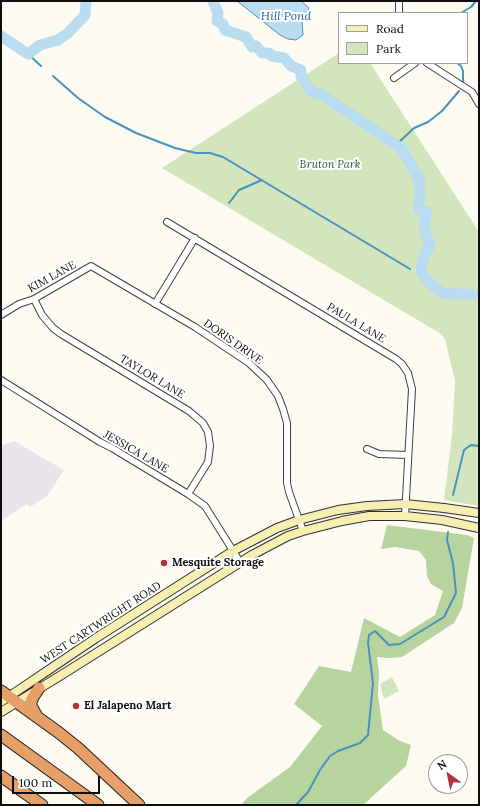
<!DOCTYPE html>
<style>
body{margin:0}
#map{position:relative;width:480px;height:806px;overflow:hidden;background:#fdfbf1;font-family:Lora,serif}
canvas{display:block}
.frame{position:absolute;inset:0;border:2px solid #0e0e0e;pointer-events:none}
.legend{position:absolute;left:338px;top:12px;width:130px;height:52px;box-sizing:border-box;background:#fff;border:1px solid #9f9f9f;margin:0;padding:5px 7px;list-style:none;font-size:12px;color:#0e0e0e}
.legend li{display:flex;align-items:center;gap:8px;height:20px}
.legend b{width:20px;border:1px solid #9f9f9f}
.north{position:absolute;left:428px;top:754px;width:40px;height:40px;box-sizing:border-box;background:#fff;border:1px solid #9f9f9f;border-radius:50%;rotate:327deg;font-size:11px;font-weight:700;line-height:16px;text-align:center;color:#0e0e0e}
.north::after{content:'';display:block;margin:auto;width:14px;height:18px;background:#b0343b;clip-path:polygon(50% 0,100% 100%,50% 72%,0 100%)}
.scale{position:absolute;left:12px;top:776px;width:88px;height:18px;box-sizing:border-box;border:2px solid #0e0e0e;border-top:0;padding-left:5px;font-size:12px;line-height:14px;white-space:nowrap;color:#0e0e0e;-webkit-text-stroke:3px #fff;paint-order:stroke}
</style>
<div id="map">
<canvas width="480" height="806"></canvas>
<div class="frame"></div>
<ul class="legend">
<li><b style="height:5px;background:#f7eeb2"></b>Road</li>
<li><b style="height:11px;background:#d2e5bd"></b>Park</li>
</ul>
<div class="north">N</div>
<div class="scale">100 m</div>
</div>
<script>
const ctx = document.querySelector('canvas').getContext('2d');
ctx.lineJoin = 'round';
function fill(path, color) { ctx.fillStyle = color; ctx.fill(path, 'evenodd'); }
const shape = rows => new Path2D(rows.map(r => 'M' + r).join(''));
function stroke(path, color, width, dash) { ctx.strokeStyle = color; ctx.lineWidth = width; ctx.lineCap = dash ? 'butt' : 'round'; ctx.setLineDash(dash || []); ctx.stroke(path); }
function drawText(font, color, halo, rows, align = 'center') {
  ctx.font = font + ' Lora,serif'; ctx.lineWidth = 4; ctx.setLineDash([]); ctx.textBaseline = 'middle'; ctx.strokeStyle = halo; ctx.fillStyle = color; for (const [text, x, y, turn = 0] of rows) {
    ctx.save(); ctx.translate(x, y); ctx.rotate((+turn || 0) * Math.PI / 180); ctx.textAlign = isNaN(turn) ? turn : align; if (halo) ctx.strokeText(text, 0, 0); ctx.fillText(text, 0, 0); ctx.restore();
  }
}
fill(shape([
 [14,441,64,470,47,496,30,507,27,504,1,521,1,446]
]), '#ebe3ec');
fill(shape([
 [339,53,339,63,370,63,479,232,479,506,444,500,452,435,455,381,445,339,441,334,162,168],
 [392,677,399,691,384,699,380,684]
]), '#d2e5bd');
fill(shape([
 [387,525,467,535,474,538,462,608,454,623,402,657,388,658,377,657,379,672,378,695,383,730,400,741,411,745,406,766,363,805,241,805,247,798,290,767,322,726,294,704,319,666,351,672,364,618,400,637,435,615,443,591,431,584,427,576,426,560,419,551,395,547,381,549]
]), '#b7d49e');
const water = shape([
 [237,1,301,1,309,8,302,21,303,35,296,40,288,39,280,35,237,1]
]);
fill(water, '#badcf0');
stroke(water, '#4991bf', 1);
stroke(shape([
 [461,13,471,7,476,1],
 [28,54,41,66],
 [457,63,461,66,463,71,463,82],
 [53,76,78,98,105,117,136,133,175,148,196,153,210,153,223,157,410,269],
 [396,145,414,128,428,122,442,111,459,91],
 [229,203,239,190,262,180],
 [418,271,422,273],
 [453,495,464,450,471,445,479,446],
 [255,805,257,805],
 [296,805,308,792,320,770,330,756,338,751,360,743,368,735,373,683,368,643,369,635,375,631,389,645,400,644,444,617,456,593,453,563,447,540,448,532]
]), '#4991bf', 2);
stroke(shape([
 [213,1,218,13,217,21,223,24,225,30,246,37,252,47,256,46,262,53,269,53,272,56,284,58,291,66,301,70,301,76,311,92,320,94,402,149,420,181,419,189,421,195,418,204,419,210,426,211,426,218,424,223,426,235,430,245,425,254,421,266,422,273,430,283,442,293,479,295],
 [1,36,28,54,40,45,58,40,68,33,85,15,86,1]
]), '#badcf0', 11);
const minor = shape([
 [399,13,399,1],
 [427,63,472,92,479,104],
 [394,78,415,63],
 [167,222,396,359,402,364,408,373,412,389,405,516],
 [34,299,42,315,53,328,61,334,189,411,203,423,208,432,210,446,208,462,188,494],
 [155,304,195,238],
 [1,315,19,304,34,299,91,266,195,327,249,363,267,380,278,396,283,409,287,423,287,483,289,492,303,531],
 [1,380,100,442,112,448,188,494,205,506,240,562],
 [367,449,379,454,408,455]
]);
const secondary = shape([
 [1,702,96,638,233,551,277,528,299,520,338,510,367,506,405,504,444,508,479,513],
 [1,712,63,674,252,555,288,536,303,531,342,521,369,516,405,516,442,520,479,528]
]);
const motorway = shape([
 [1,691,58,732,78,748,139,805],
 [36,715,31,706,31,702,33,697,39,688],
 [1,735,98,805],
 [1,776,42,805]
]);
stroke(minor, '#414141', 8);
stroke(secondary, '#303030', 10);
stroke(motorway, '#1f1f1f', 13);
stroke(minor, '#fff', 6);
stroke(secondary, '#f7eeb2', 8);
stroke(motorway, '#e59f67', 11);
for (const [x, y, r, color] of [
 [164,563,4,"#b0343b"],
 [76,706,4,"#b0343b"]
]) { const dot = new Path2D(); dot.arc(x, y, r, 0, 2 * Math.PI); ctx.fillStyle = color; ctx.fill(dot); stroke(dot, '#fff', 1.5); }
drawText('italic 11px', '#325f25', '#fff', [
 ["Bruton Park",330,165]
]);
drawText('11px', '#0e0e0e', '#fff', [
 ["KIM LANE",52,277,-29],
 ["PAULA LANE",356,323,31],
 ["DORIS DRIVE",233,342,35],
 ["TAYLOR LANE",152,377,31],
 ["JESSICA LANE",136,452,30],
 ["WEST CARTWRIGHT ROAD",101,623,-33]
]);
drawText('bold 11px', '#0e0e0e', '#fff', [
 ["Mesquite Storage",172,563],
 ["El Jalapeno Mart",84,706]
], 'left');
drawText('italic 12px', '#246493', '#fff', [
 ["Hill Pond",286,17]
]);
</script>
